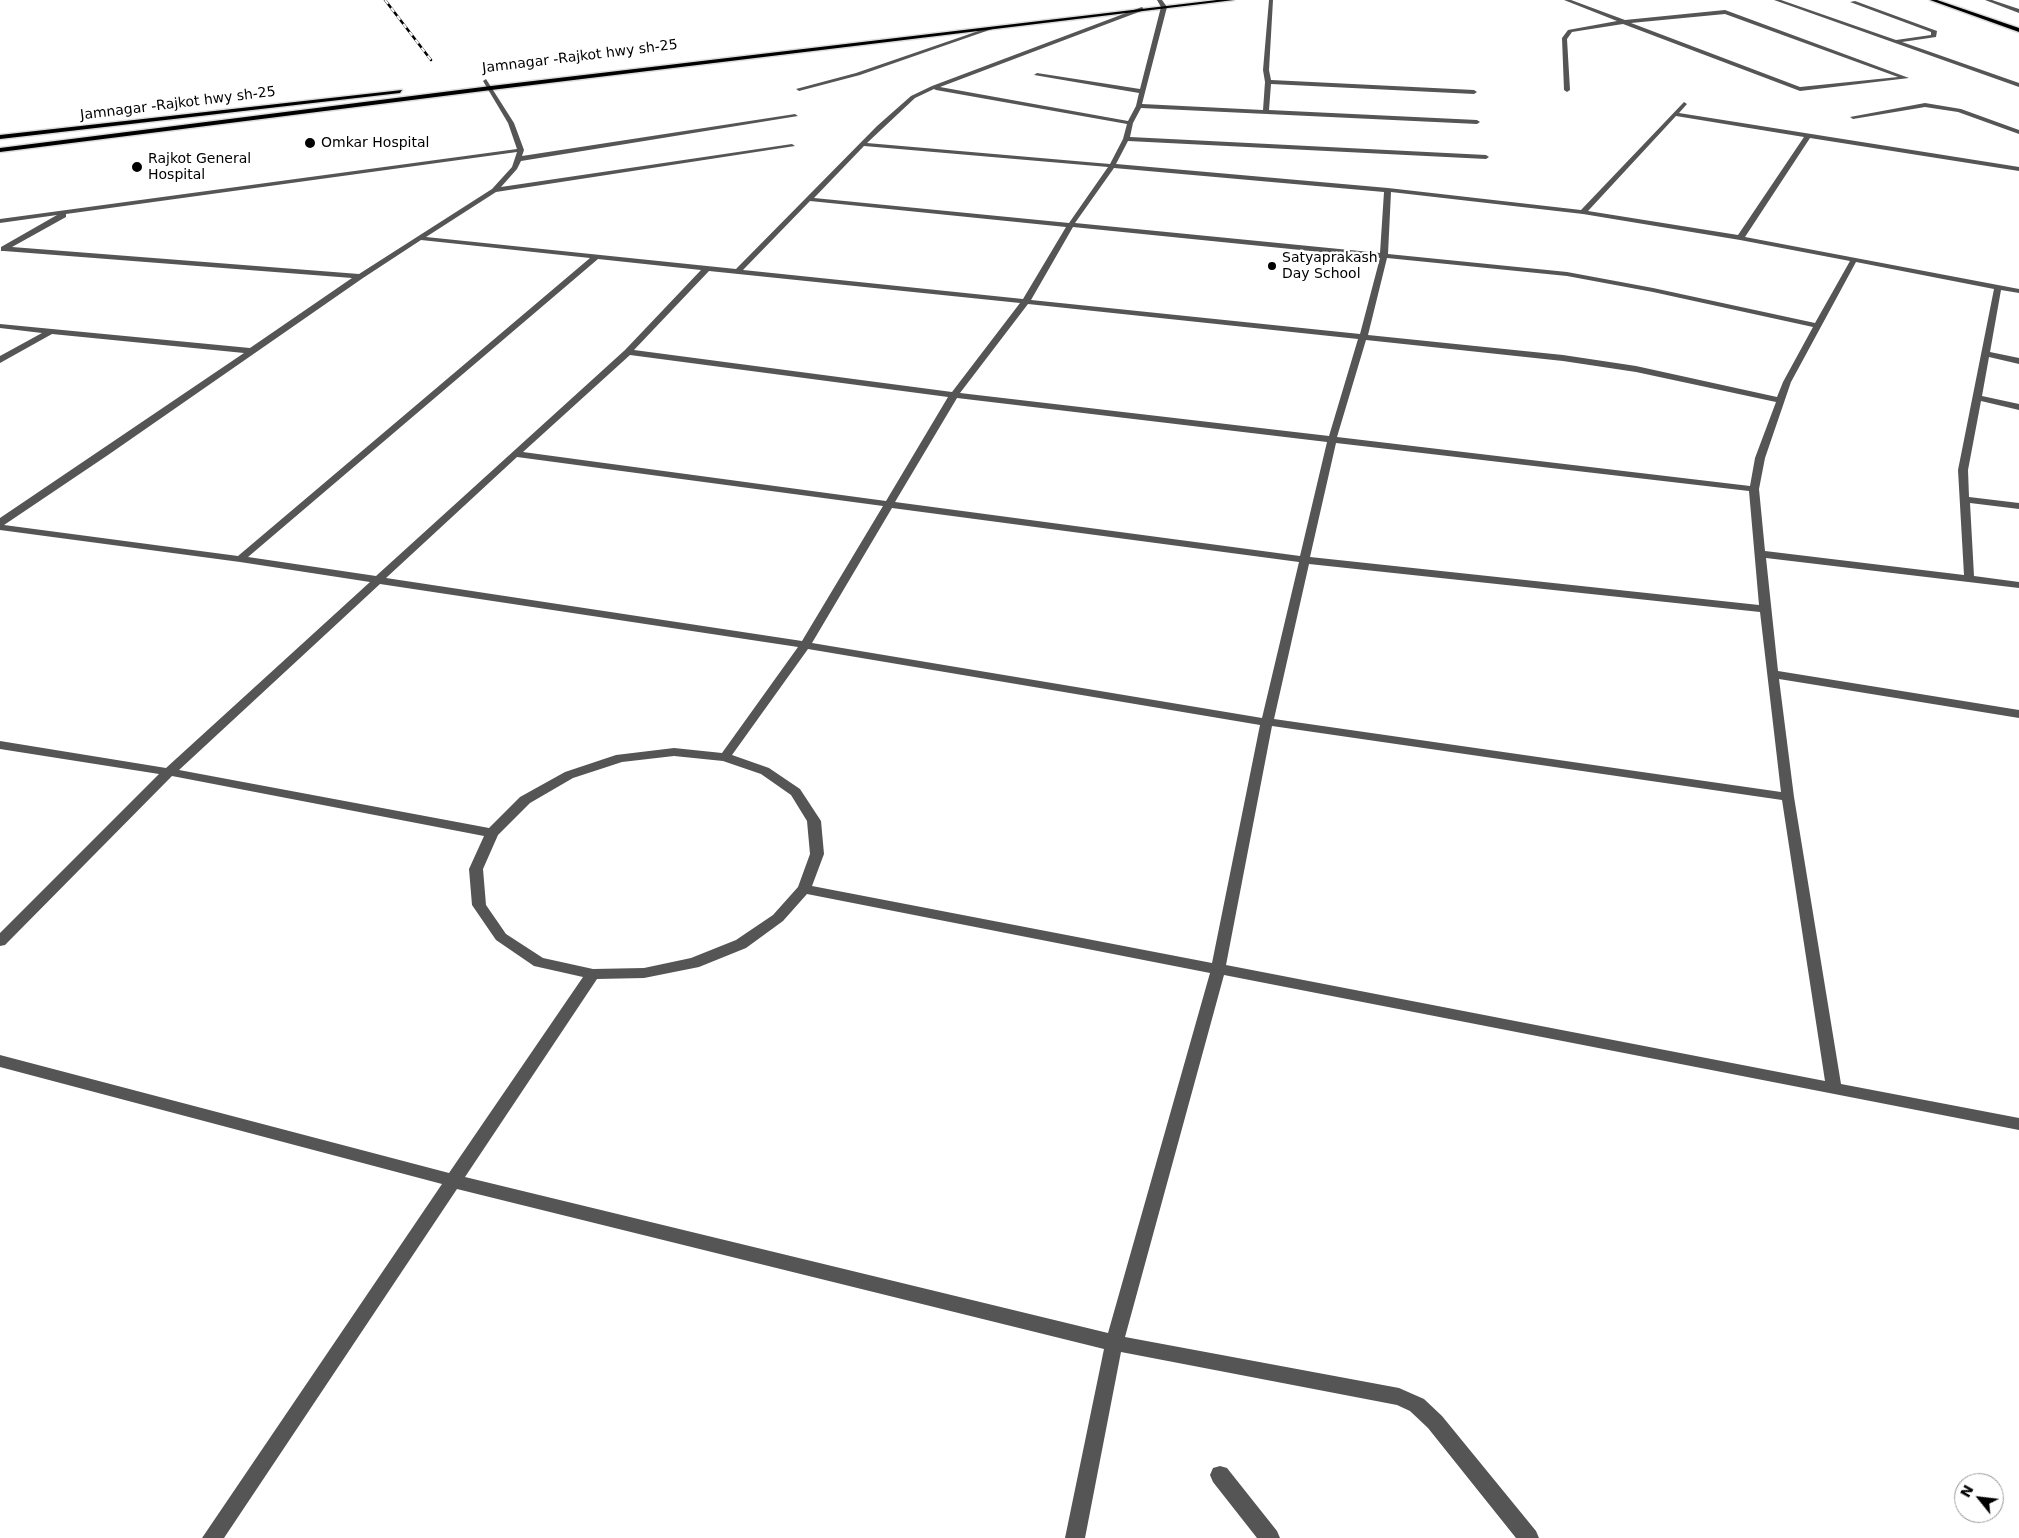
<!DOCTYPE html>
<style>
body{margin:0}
#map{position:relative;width:2019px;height:1538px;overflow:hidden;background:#fff;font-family:"DejaVu Sans",sans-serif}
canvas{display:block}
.north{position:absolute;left:1954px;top:1473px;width:50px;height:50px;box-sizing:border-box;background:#fff;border:1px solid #999;border-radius:50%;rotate:299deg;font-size:14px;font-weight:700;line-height:20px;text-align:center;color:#000}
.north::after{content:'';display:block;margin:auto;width:18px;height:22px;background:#000;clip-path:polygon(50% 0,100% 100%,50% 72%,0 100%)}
</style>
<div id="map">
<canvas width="2019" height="1538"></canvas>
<div class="north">N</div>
</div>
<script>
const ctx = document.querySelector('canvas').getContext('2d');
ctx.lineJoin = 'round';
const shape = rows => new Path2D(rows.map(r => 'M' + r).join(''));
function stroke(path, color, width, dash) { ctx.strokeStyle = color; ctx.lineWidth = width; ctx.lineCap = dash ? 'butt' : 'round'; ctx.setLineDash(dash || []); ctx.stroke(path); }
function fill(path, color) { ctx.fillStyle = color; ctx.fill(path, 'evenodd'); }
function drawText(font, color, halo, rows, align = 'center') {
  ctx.font = font + ' "DejaVu Sans",sans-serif'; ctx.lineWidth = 5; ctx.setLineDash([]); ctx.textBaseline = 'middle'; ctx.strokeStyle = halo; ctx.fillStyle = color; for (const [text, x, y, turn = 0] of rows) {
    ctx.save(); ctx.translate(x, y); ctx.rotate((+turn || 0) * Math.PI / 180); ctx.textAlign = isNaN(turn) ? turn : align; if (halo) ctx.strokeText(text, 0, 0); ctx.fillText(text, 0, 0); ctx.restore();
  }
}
const major = shape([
 [1217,0,1234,0,491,90,0,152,0,148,491,86,1217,0],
 [1930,0,1937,0,2019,28,2019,32,1930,0],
 [402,90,400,93,0,139,0,135,402,90]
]);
stroke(major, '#dbdbdb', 3);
fill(shape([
 [1157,0,1162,0,1167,7,1142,104,1263,110,1265,82,1263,70,1269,0,1273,0,1269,70,1271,80,1474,90,1477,92,1474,94,1271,84,1269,110,1477,120,1480,122,1477,124,1141,108,1133,123,1130,137,1486,155,1489,157,1486,159,1128,141,1116,164,1388,188,1581,210,1684,102,1687,104,1679,113,2019,167,2019,171,1810,138,1745,237,2019,289,2019,293,2001,290,1990,352,2019,358,2019,364,1989,357,1982,396,2019,404,2019,410,1981,401,1968,470,1969,497,2019,503,2019,509,1970,503,1974,576,2019,582,2019,588,1766,558,1778,671,2019,710,2019,718,1779,679,1794,797,1841,1084,2019,1118,2019,1130,1224,975,1125,1337,1399,1388,1424,1399,1442,1416,1536,1531,1539,1538,1516,1538,1428,1428,1410,1411,1397,1405,1121,1352,1085,1538,1065,1538,1104,1349,457,1189,224,1538,202,1538,442,1184,0,1067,0,1055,449,1173,583,977,534,966,496,940,472,905,469,869,484,836,172,776,5,945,0,946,0,933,159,774,0,749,0,741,166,768,370,582,240,562,0,530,0,518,244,353,52,334,0,363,0,356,42,333,0,328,0,324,250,348,352,278,4,251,1,251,1,247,57,215,0,223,0,219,517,149,508,123,483,81,486,79,514,123,524,150,522,156,795,114,798,116,521,161,517,169,501,187,792,144,795,146,496,192,426,237,736,269,877,126,911,96,932,86,1142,7,1144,10,940,87,1128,121,1136,106,1139,93,1034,75,1037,73,1140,89,1161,7,1157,0],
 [934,89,936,90,1127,124,1123,139,1110,164,867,143,915,98,934,89],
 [1676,116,1804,137,1738,235,1588,211,1676,116],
 [864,146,1108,167,1069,223,814,198,864,146],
 [517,152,512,167,492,189,359,274,12,247,66,217,66,214,517,152],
 [1114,168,1384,192,1380,253,1075,223,1114,168],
 [1391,192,1583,214,1740,240,1850,261,1815,323,1653,288,1567,272,1388,254,1391,192],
 [810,201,1066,227,1023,299,743,270,810,201],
 [1073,227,1380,258,1360,334,1031,300,1073,227],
 [421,240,590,258,238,556,4,525,108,455,363,278,421,240],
 [1387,258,1567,276,1653,292,1813,327,1783,382,1777,397,1636,366,1563,355,1368,335,1387,258],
 [598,259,701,270,625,350,376,576,248,557,598,259],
 [1856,262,1994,289,1958,470,1964,575,1765,551,1759,489,1765,458,1791,382,1856,262],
 [709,271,1020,303,952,392,634,350,709,271],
 [1028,304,1358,339,1329,436,960,393,1028,304],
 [1366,340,1563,361,1636,372,1776,402,1755,458,1750,486,1337,437,1366,340],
 [630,355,948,397,886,501,523,452,630,355],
 [957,398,1327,442,1300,556,895,502,957,398],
 [1336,443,1749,491,1759,605,1310,557,1336,443],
 [517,457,883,506,802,641,386,578,517,457],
 [892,508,1299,562,1262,718,812,643,892,508],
 [1309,564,1760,612,1781,792,1274,719,1309,564],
 [380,584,798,647,722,753,674,748,616,755,565,772,520,797,489,828,179,770,380,584],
 [808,649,1260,725,1212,963,812,886,824,854,821,821,800,789,769,768,732,755,808,649],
 [1272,726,1782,800,1825,1081,1226,965,1272,726],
 [674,756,723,761,761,774,791,795,807,821,810,854,798,887,773,915,736,940,691,958,644,968,593,969,543,958,506,934,486,905,483,869,498,835,530,803,573,778,622,762,674,756],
 [807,894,1210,973,1108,1333,465,1177,597,979,644,978,699,967,746,948,783,921,807,894],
 [1564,0,1571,0,1625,20,1725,10,1909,78,1800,91,1623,24,1572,32,1567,39,1570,90,1567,92,1564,90,1562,38,1568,30,1617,21,1564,0],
 [1725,14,1898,77,1800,87,1631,23,1725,14],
 [1774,0,1781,0,1896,40,1931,35,1931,32,1850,2,1855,1,1937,31,1936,37,1902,42,2019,83,2019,87,1774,0],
 [1985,0,1992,0,2019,9,2019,13,1985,0],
 [990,27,995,28,860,75,799,91,796,89,856,73,990,27],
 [1925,103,1961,109,2019,130,2019,134,1958,112,1925,107,1853,119,1850,117,1925,103],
 [1220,1466,1227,1468,1277,1531,1280,1538,1257,1538,1213,1482,1210,1475,1213,1468,1220,1466]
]), '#555');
fill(major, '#000');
const rail = shape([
 [385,0,431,60]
]);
stroke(rail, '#000', 2.5);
stroke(rail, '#fff', 2, [5]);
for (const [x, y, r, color] of [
 [310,143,6,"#000"],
 [137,167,6,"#000"],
 [1272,266,5,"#000"]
]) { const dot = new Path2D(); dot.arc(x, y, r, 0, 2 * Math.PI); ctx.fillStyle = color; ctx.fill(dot); stroke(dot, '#fff', 2); }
drawText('14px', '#000', '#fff', [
 ["Jamnagar -Rajkot hwy sh-25",580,57,-7],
 ["Jamnagar -Rajkot hwy sh-25",178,104,-7]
]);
drawText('14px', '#000', '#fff', [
 ["Omkar Hospital",321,143],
 ["Rajkot General",148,159],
 ["Hospital",148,175],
 ["Satyaprakash",1282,258],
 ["Day School",1282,274]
], 'left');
</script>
